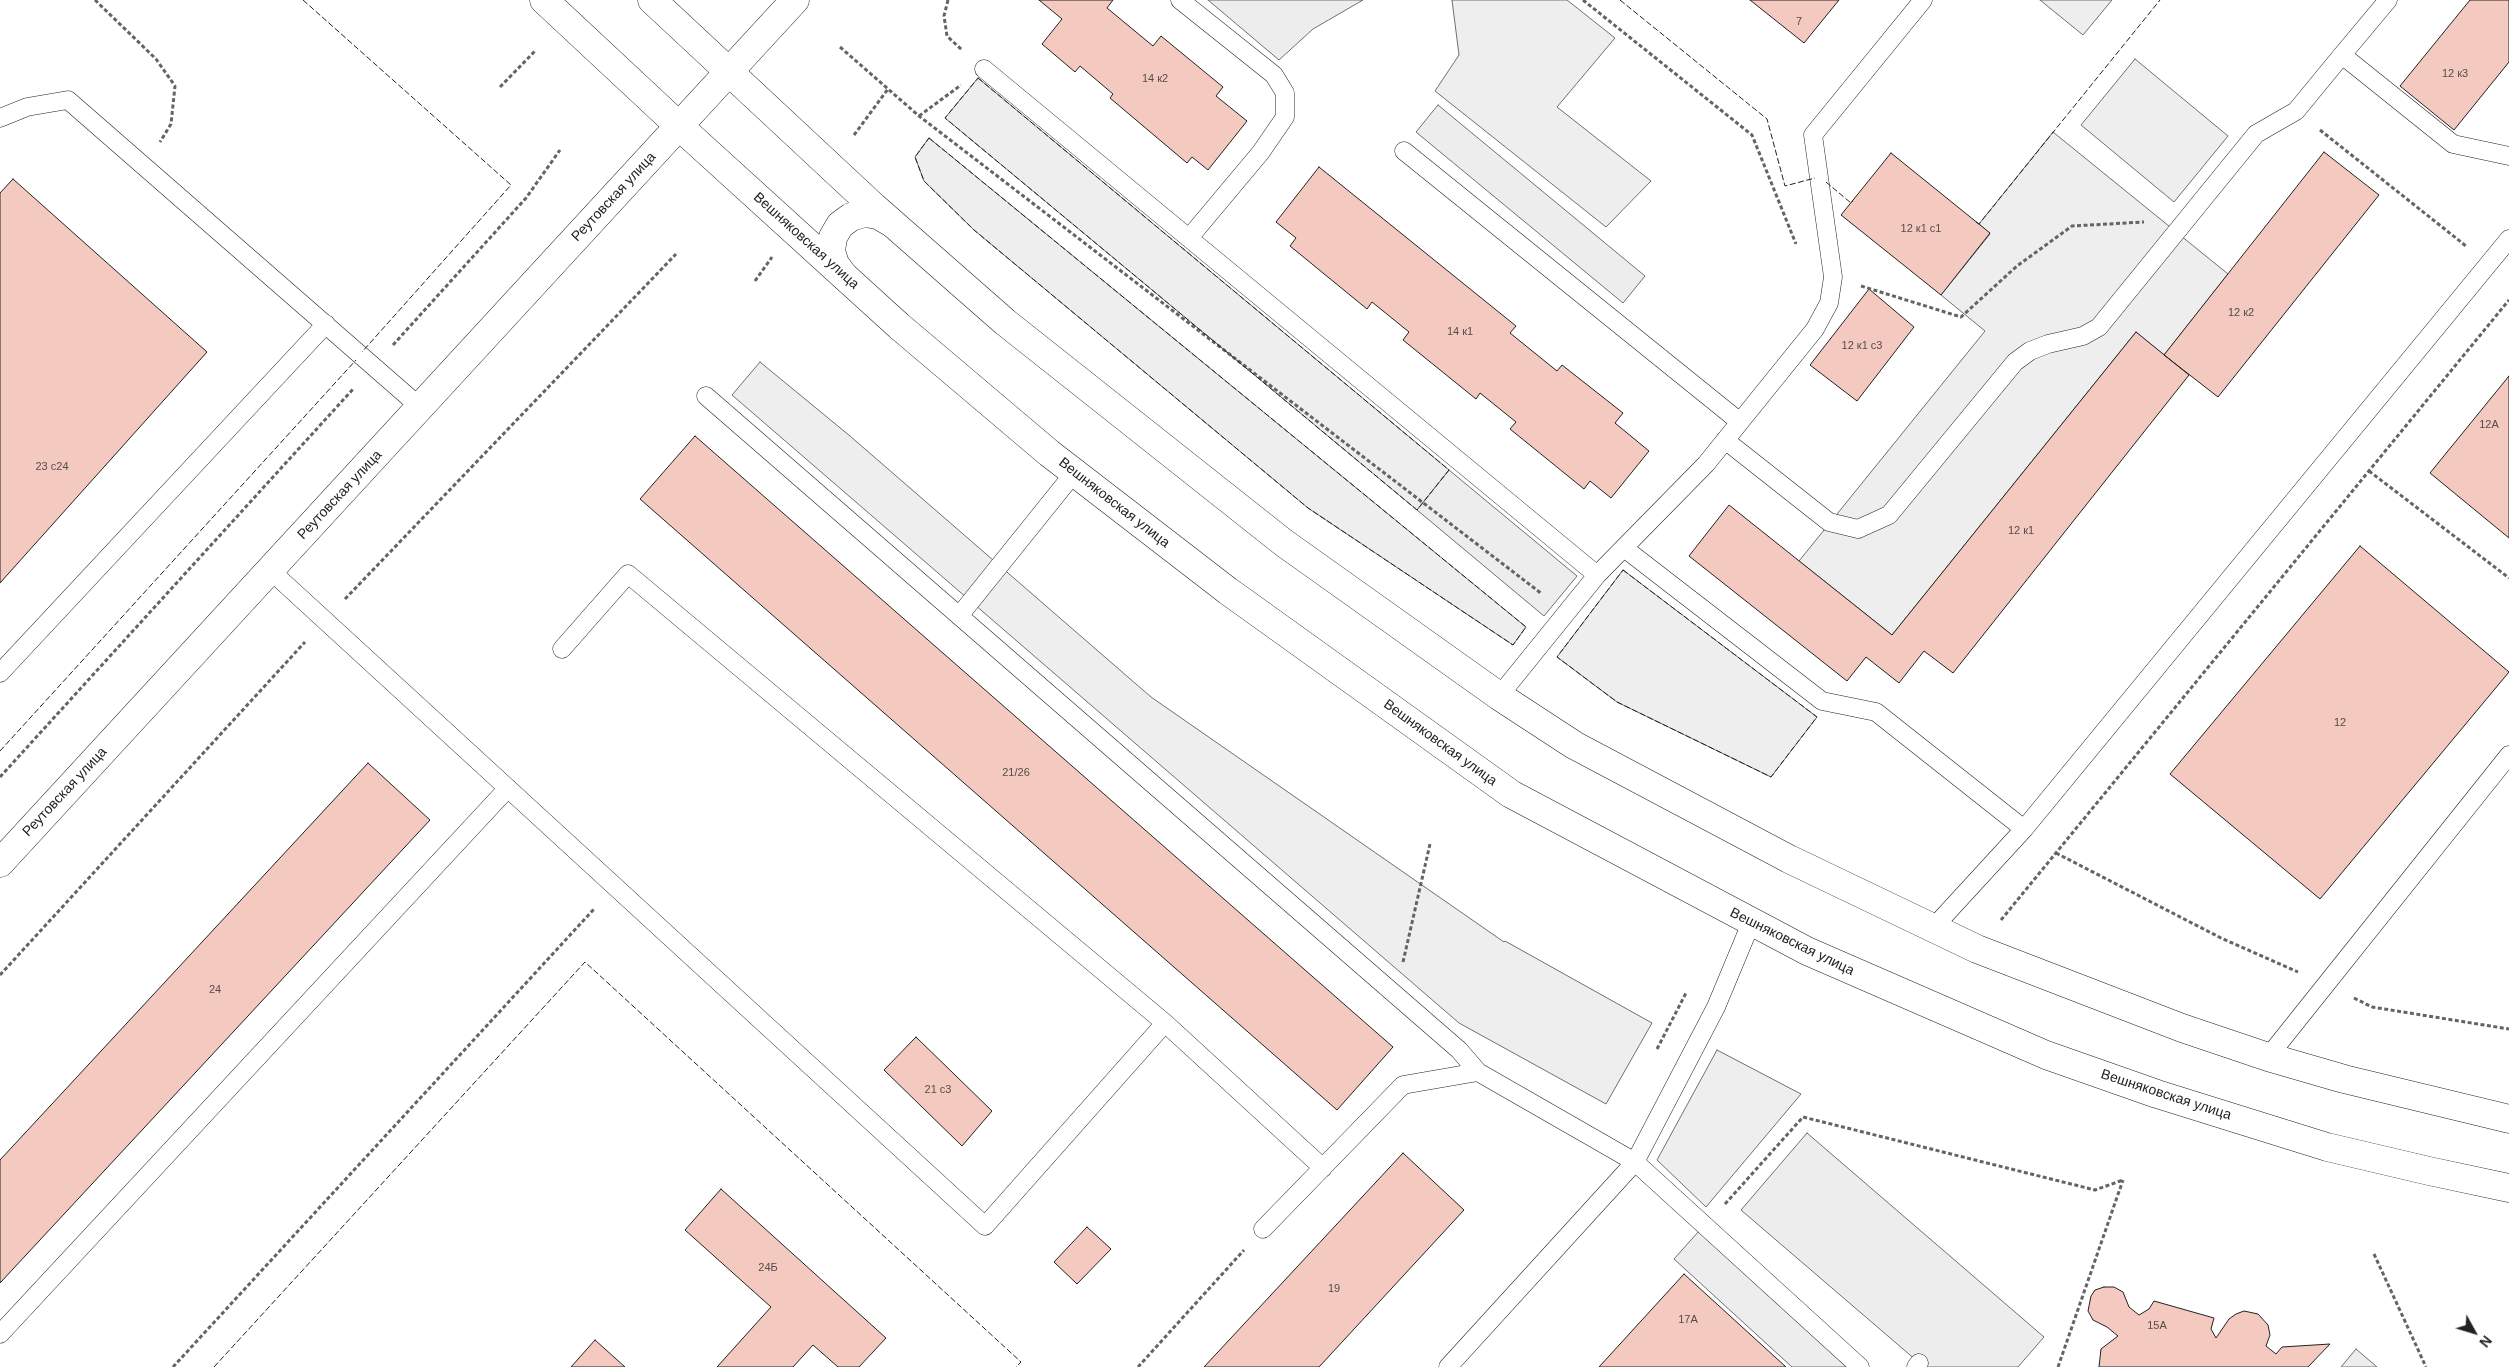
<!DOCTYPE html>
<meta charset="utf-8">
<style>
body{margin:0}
#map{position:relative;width:2509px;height:1367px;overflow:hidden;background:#fff;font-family:Arial,sans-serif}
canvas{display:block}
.north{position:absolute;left:2449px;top:1307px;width:50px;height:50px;-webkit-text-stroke:4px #fff;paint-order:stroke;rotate:129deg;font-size:14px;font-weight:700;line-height:20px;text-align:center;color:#222}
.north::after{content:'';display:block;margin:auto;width:18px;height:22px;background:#222;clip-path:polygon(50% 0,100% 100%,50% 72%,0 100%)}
</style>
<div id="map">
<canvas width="2509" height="1367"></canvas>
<div class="north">N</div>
</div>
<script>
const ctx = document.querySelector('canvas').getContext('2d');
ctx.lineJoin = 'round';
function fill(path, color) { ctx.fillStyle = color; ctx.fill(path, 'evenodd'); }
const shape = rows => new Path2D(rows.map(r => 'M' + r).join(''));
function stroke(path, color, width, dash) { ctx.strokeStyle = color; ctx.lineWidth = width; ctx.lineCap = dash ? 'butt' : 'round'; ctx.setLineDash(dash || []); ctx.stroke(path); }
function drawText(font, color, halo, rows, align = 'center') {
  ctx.font = font + ' Arial,sans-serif'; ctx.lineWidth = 4; ctx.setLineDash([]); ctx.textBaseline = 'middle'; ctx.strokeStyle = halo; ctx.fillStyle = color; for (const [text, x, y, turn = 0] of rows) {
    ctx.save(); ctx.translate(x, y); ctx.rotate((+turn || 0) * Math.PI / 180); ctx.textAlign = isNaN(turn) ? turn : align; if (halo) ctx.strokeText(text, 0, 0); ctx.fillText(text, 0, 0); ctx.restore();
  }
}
const green = shape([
 [1452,0,1567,0,1615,38,1557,107,1651,181,1606,227,1435,91,1459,55,1452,0],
 [2040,0,2112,0,2083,35,2040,0],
 [2135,59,2228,136,2174,202,2081,125,2135,59],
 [978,78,1449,470,1417,510,945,118,978,78],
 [2053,132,2228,274,2164,355,2136,332,1892,635,1799,561,1985,331,1941,295,1990,234,1979,224,2053,132],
 [929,138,1526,627,1513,645,1308,508,974,230,924,181,915,157,929,138],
 [760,362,850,436,1151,697,1504,942,1505,941,1652,1023,1606,1104,1459,1023,732,395,760,362],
 [1623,570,1817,717,1771,777,1617,702,1557,657,1623,570],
 [1717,1050,1801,1094,1706,1207,1657,1160,1717,1050]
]);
fill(green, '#eee');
stroke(green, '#6f6f6f', 1);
const parking = shape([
 [1208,0,1363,0,1313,29,1279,60,1208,0],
 [1438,105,1645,276,1623,303,1416,132,1438,105],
 [1449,470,1577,576,1544,616,1417,510,1449,470],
 [1807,1133,2044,1337,2018,1367,1924,1367,1741,1210,1807,1133],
 [1699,1231,1847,1367,1792,1367,1674,1259,1699,1231],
 [2356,1349,2377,1367,2341,1367,2356,1349]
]);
fill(parking, '#ededed');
stroke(parking, '#6f6f6f', 1);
const building = shape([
 [1039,0,1113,0,1107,8,1153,46,1161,36,1223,87,1216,96,1247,121,1208,170,1192,157,1187,163,1110,98,1113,94,1080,66,1075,72,1042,44,1062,19,1039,0],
 [1750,0,1839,0,1804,43,1750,0],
 [2470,0,2509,0,2509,62,2454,130,2400,86,2470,0],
 [2324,152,2379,195,2218,397,2164,355,2324,152],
 [1891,153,1990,233,1941,295,1841,215,1891,153],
 [1319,167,1516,326,1510,333,1557,371,1562,365,1623,413,1615,423,1649,451,1611,498,1590,481,1584,489,1510,429,1516,422,1480,393,1476,399,1403,340,1409,332,1372,302,1367,309,1290,246,1296,238,1276,222,1319,167],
 [13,179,207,352,0,583,0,193,13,179],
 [1869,289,1914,327,1857,401,1810,365,1869,289],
 [2136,332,2189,375,1953,673,1924,651,1899,683,1866,657,1847,681,1689,556,1729,505,1892,635,2136,332],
 [2509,376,2509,538,2430,473,2509,376],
 [695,436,1393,1047,1337,1110,640,499,695,436],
 [2360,546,2509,672,2320,899,2170,774,2360,546],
 [368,763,430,820,0,1283,0,1160,368,763],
 [916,1037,992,1111,962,1146,884,1070,916,1037],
 [1403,1153,1464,1210,1319,1367,1204,1367,1403,1153],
 [721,1189,886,1338,859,1367,838,1367,813,1345,793,1367,717,1367,771,1307,685,1230,721,1189],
 [1087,1227,1111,1249,1077,1284,1054,1262,1087,1227],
 [1684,1274,1786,1367,1599,1367,1684,1274],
 [2104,1287,2114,1287,2123,1292,2129,1307,2139,1315,2149,1309,2154,1301,2214,1318,2211,1329,2216,1338,2229,1319,2236,1314,2244,1311,2258,1314,2268,1325,2270,1335,2266,1346,2276,1354,2282,1347,2330,1344,2308,1367,2099,1367,2101,1349,2118,1336,2107,1327,2093,1320,2088,1311,2091,1296,2095,1290,2104,1287],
 [595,1340,625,1367,571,1367,595,1340]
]);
fill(building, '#f3c9c0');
stroke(building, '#222', 1);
const service = shape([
 [1180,0,1274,75,1285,93,1285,117,1261,152,1189,238],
 [2342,55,2388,0],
 [984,69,1597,575],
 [0,118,27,107,68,100,420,407],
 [1404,151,1740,422],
 [706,396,1459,1050,1478,1072,1635,1162,1860,1367],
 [1725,440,1829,522,1858,529,1889,515,2015,362,2030,351,2048,344,2083,336,2099,327,2256,134,2296,111,2342,55,2453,144,2509,156],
 [1624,548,1822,701,1876,712,2024,829],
 [270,570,985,1226,1165,1023,1323,1168],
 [959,616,1074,473],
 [562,649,628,574,1165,1023],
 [0,673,326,324],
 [1499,696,1597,575,1706,464,1815,329,1829,303,1833,277,1813,135,1923,0],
 [1933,928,2024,829,2509,239],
 [2268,1057,2509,755],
 [1263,1229,1403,1085,1478,1072],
 [0,1334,508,788],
 [1448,1367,1635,1162,1716,1007,1751,923],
 [1916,1367,1919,1363]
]);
const minor = shape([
 [843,275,835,264,831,251,833,237,840,225,851,217,864,213,878,215,890,222]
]);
const tertiary = shape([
 [0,863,795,0]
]);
const secondary = shape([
 [544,0,679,126,899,326,1049,453,1228,591,1511,794,1807,951,2046,1055,2157,1094,2327,1147,2429,1171,2509,1188],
 [652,0,874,207,1005,322,1284,543,1499,696,1574,745,1789,859,1977,949,2182,1028,2268,1057,2344,1079,2509,1119]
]);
stroke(service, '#222', 19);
stroke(minor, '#222', 29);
stroke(tertiary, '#222', 29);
stroke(secondary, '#222', 29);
stroke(shape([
 [95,0,156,59,175,86,171,124,160,142],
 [948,0,944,16,947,36,962,50],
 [1583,0,1752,135,1796,244],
 [840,47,919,116,1542,594],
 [500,87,536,50],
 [919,116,961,85],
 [2320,130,2466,246],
 [854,135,888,89],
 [755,281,772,257],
 [1861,286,1961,317,2017,266,2072,226,2144,222],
 [393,345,526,198,560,150],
 [2369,471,2509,578],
 [345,599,676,254],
 [0,777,354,388],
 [2056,853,2221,938,2298,972],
 [2001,920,2509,300],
 [1403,962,1430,844],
 [0,975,305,642],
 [2354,998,2372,1007,2509,1029],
 [1657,1049,1686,993],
 [1725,1204,1803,1117,2095,1190,2123,1180],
 [2374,1254,2426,1367],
 [173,1367,594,909],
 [1138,1367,1244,1250],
 [2058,1367,2123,1180]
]), '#646464', 3, [4, 2.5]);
stroke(service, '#fff', 18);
stroke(minor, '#fff', 28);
stroke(tertiary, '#fff', 28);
stroke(secondary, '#fff', 28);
stroke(shape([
 [303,0,511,185,362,352],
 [1620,0,1767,119,1785,186,1815,178],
 [978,78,1449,470,1417,510,945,118,978,78],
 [929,138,1526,627,1513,645,1308,508,974,230,924,181,915,157,929,138],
 [1826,182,1851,203,1853,201],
 [1976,222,1979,224,2160,0],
 [1623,570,1817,717,1771,777,1617,702,1557,657,1623,570],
 [0,751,356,360],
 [214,1367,585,962,1021,1362,1016,1367]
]), '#222', 1, [6, 2.5]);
drawText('11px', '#564c4a', null, [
 ["7",1799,22],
 ["12 к3",2455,74],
 ["14 к2",1155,79],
 ["12 к1 с1",1921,229],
 ["12 к2",2241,313],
 ["14 к1",1460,332],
 ["12 к1 с3",1862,346],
 ["12А",2489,425],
 ["23 с24",52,467],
 ["12 к1",2021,531],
 ["12",2340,723],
 ["21/26",1016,773],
 ["24",215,990],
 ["21 с3",938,1090],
 ["24Б",768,1268],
 ["19",1334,1289],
 ["17А",1688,1320],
 ["15А",2157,1326]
]);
drawText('14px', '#222', '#fff', [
 ["Реутовская улица",614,197,-47],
 ["Вешняковская улица",806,241,42],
 ["Реутовская улица",340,495,-47],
 ["Вешняковская улица",1114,503,38],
 ["Вешняковская улица",1440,743,36],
 ["Реутовская улица",65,792,-47],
 ["Вешняковская улица",1792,942,26],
 ["Вешняковская улица",2166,1095,18]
]);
</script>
